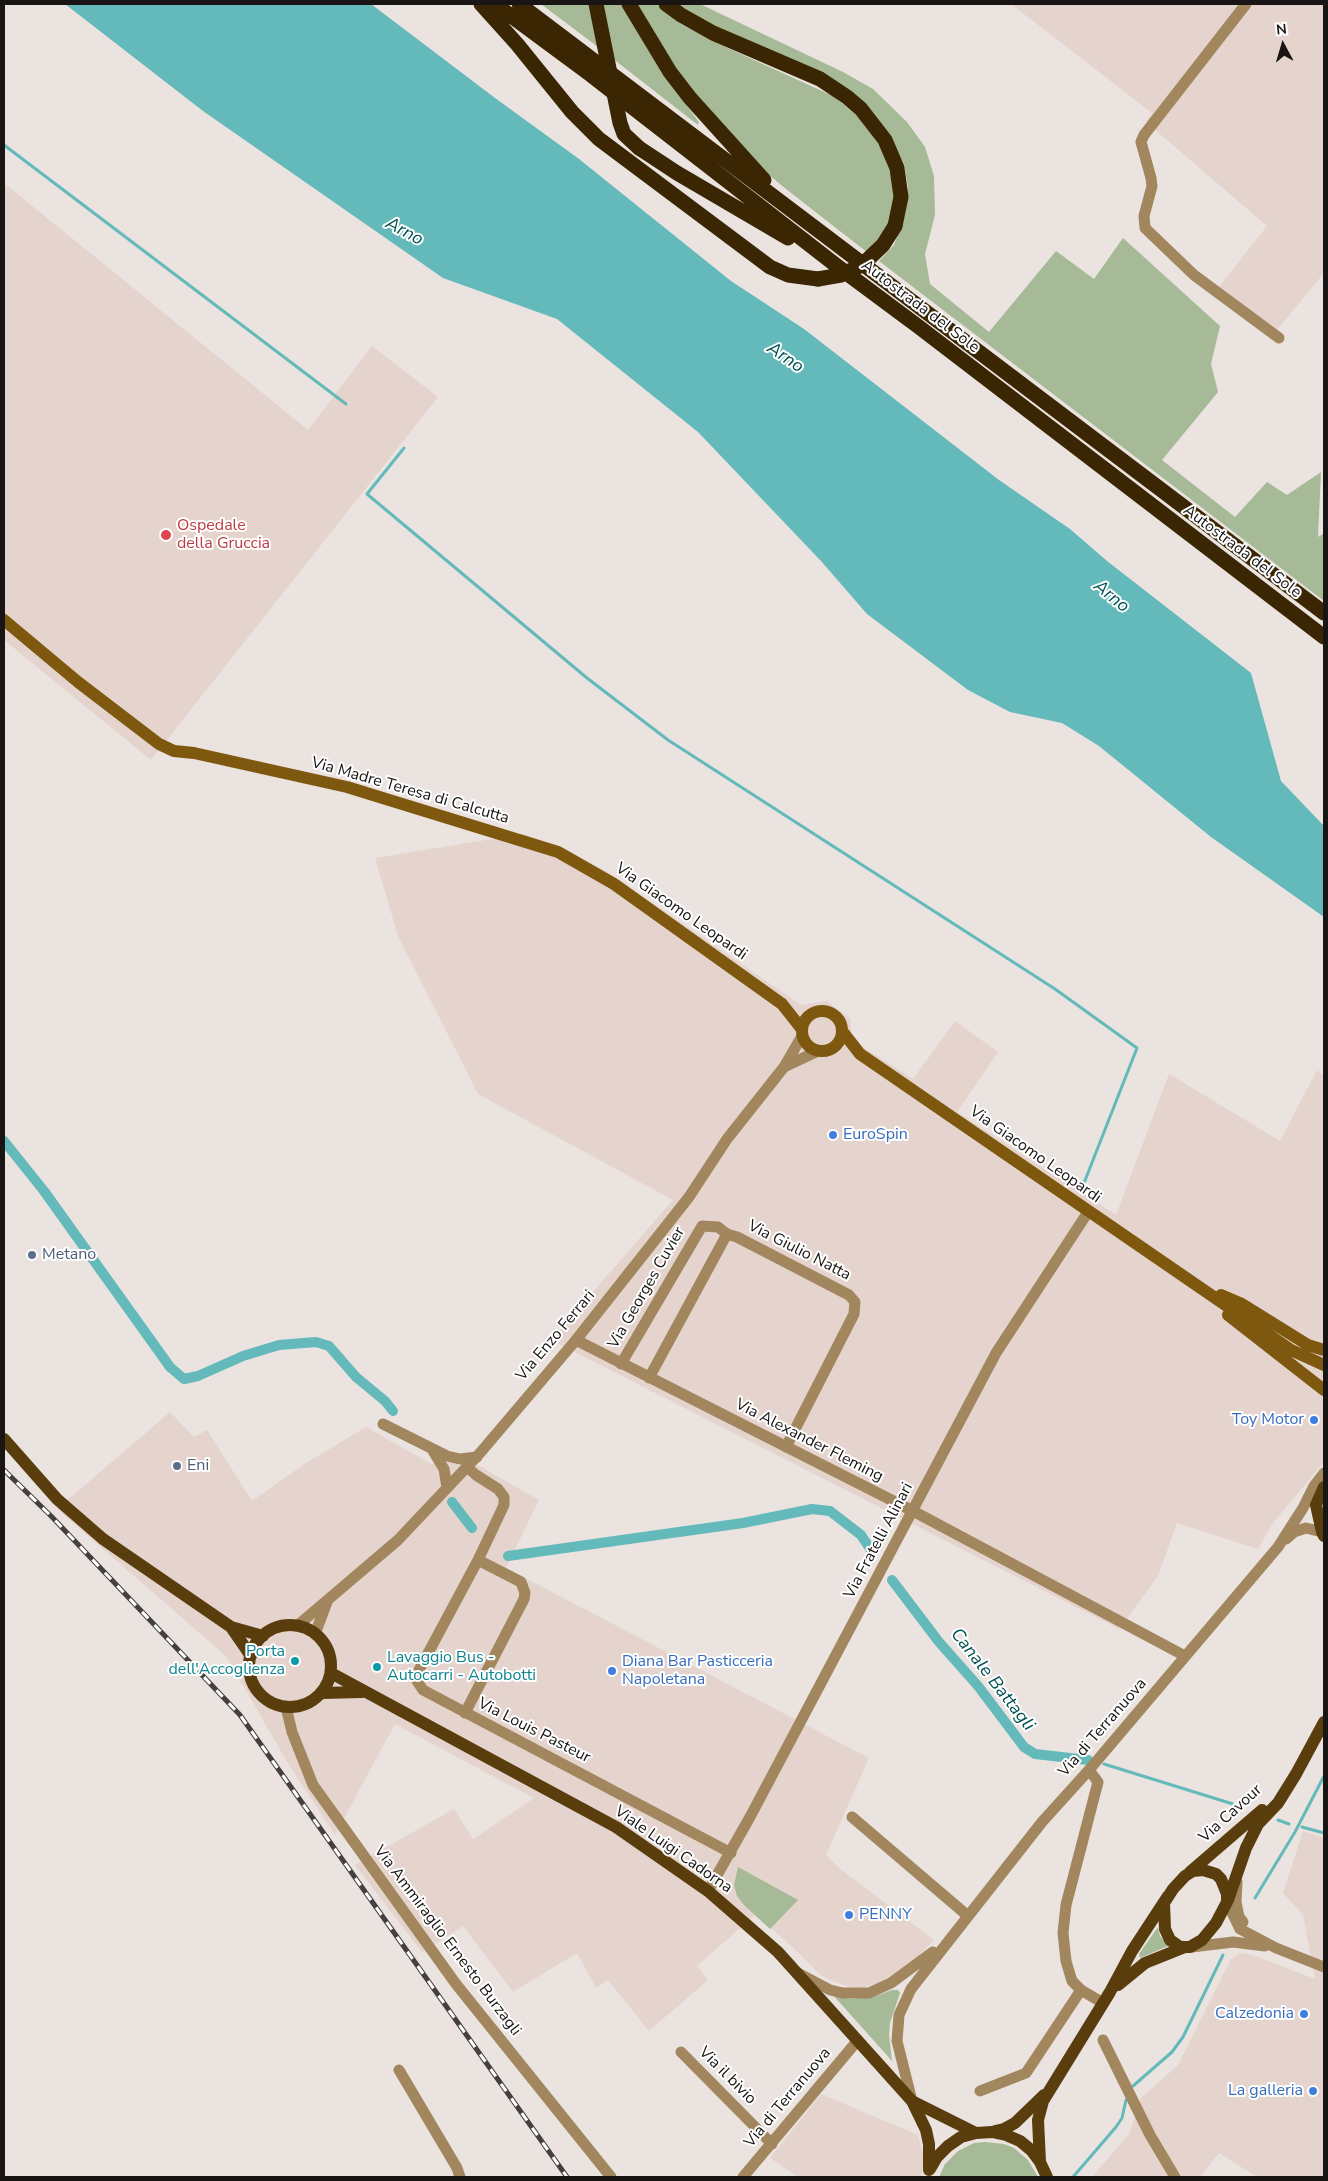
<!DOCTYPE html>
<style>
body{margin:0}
#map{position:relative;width:1328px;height:2181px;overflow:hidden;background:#eae3df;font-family:"Nunito Sans",sans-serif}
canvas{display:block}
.frame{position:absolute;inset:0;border:5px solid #181514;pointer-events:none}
.north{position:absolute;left:1258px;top:20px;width:50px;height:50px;-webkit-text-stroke:4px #fff;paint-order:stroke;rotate:354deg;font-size:14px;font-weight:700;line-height:20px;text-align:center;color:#181514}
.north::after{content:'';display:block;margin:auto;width:18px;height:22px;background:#181514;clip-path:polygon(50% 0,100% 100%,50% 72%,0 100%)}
</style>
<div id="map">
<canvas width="1328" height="2181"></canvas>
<div class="frame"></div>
<div class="north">N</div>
</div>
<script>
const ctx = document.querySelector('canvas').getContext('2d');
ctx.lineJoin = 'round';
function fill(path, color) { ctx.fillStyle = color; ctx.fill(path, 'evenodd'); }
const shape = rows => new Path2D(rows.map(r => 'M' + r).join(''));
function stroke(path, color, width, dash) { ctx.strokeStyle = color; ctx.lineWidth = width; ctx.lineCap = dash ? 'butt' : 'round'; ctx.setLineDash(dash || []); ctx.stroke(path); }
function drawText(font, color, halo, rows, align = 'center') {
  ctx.font = font + ' "Nunito Sans",sans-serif'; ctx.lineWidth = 4; ctx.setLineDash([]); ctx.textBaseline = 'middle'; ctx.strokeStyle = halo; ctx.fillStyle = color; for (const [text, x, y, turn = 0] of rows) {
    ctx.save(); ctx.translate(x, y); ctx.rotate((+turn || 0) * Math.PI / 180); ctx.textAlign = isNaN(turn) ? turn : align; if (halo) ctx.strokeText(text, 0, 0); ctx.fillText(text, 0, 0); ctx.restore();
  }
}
fill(shape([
 [1011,4,1324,4,1324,273,1276,331,1218,288,1267,226,1146,122,1152,113],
 [4,183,308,430,372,346,438,397,151,760,4,640],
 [523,834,559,846,606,871,801,1005,827,1001,850,1019,852,1040,913,1079,955,1021,998,1052,957,1112,1116,1215,1169,1074,1280,1141,1317,1070,1324,1076,1324,1462,1273,1523,1258,1549,1177,1523,1158,1576,1119,1629,551,1340,673,1200,478,1094,398,936,375,858],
 [170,1412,194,1437,207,1430,252,1501,306,1463,366,1427,431,1464,460,1455,539,1500,506,1568,869,1758,826,1855,838,1867,934,1940,905,1970,881,1982,861,1988,853,1988,830,1980,821,1975,784,1939,755,1915,697,1966,708,1980,649,2031,608,1980,596,1988,577,1953,513,1992,463,1926,422,1952,355,1865,454,1809,473,1839,534,1798,395,1724,335,1835,289,1765,226,1656,57,1509],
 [1303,1831,1324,1838,1324,2177,1257,2177,1219,2153,1200,2177,1092,2177,1129,2134,1141,2098,1178,2065,1231,1959,1240,1953,1253,1955,1315,1979,1303,1915,1283,1893],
 [821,2094,918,2135,923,2154,922,2177,798,2177,770,2158]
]), '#e4d4cd');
fill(shape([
 [541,4,590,4,598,47],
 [602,4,622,4,675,90,699,122,698,125,612,58],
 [636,4,656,4,681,24,732,50,833,96,859,117,885,153,894,175,895,194,891,218,882,236,868,253,786,189,746,156,700,103,656,40],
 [674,4,700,4,843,72,873,89,907,122,925,147,934,176,935,215,925,254,930,284,989,332,1056,251,1094,279,1123,238,1220,326,1211,364,1218,392,1162,460,1235,517,1267,482,1287,495,1321,472,1318,537,1324,533,1324,601,879,261,894,245,904,217,908,187,904,164,891,139,876,118,691,15],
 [738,1867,798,1900,770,1929,744,1905,737,1896,734,1885],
 [1158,1927,1160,1936,1168,1946,1140,1958,1139,1954],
 [892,1990,898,1990,900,1993,890,2023,889,2035,892,2061,833,1995,851,1999,873,1997],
 [985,2142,1004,2144,1014,2148,1028,2160,1038,2177,939,2177,945,2164,958,2151,974,2143]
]), '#a6ba98');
fill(shape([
 [65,4,371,4,495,98,579,159,731,281,804,329,999,480,1070,529,1107,561,1251,673,1281,781,1324,826,1324,917,1211,837,1099,746,1062,723,1010,712,968,690,867,614,821,561,698,432,557,319,443,278,203,111]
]), '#64b9ba');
stroke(shape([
 [4,145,346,404],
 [404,448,367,494,587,678,668,740,1055,989,1137,1048,1084,1183],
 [1104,1764,1233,1804],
 [1278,1820,1289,1824],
 [1302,1827,1324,1833],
 [1255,1898,1295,1832,1324,1776],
 [1133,2086,1172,2052,1183,2037,1223,1955],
 [1073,2177,1116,2127,1122,2118,1126,2100]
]), '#64b9ba', 3);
stroke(shape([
 [4,1141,44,1191,170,1367,184,1379,198,1376,243,1356,279,1345,316,1342,329,1346,356,1377,385,1401,393,1411],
 [452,1502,472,1528],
 [508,1556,743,1523,812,1509,830,1511,861,1535,871,1550],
 [892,1580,939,1642,978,1686,1024,1747,1035,1754,1088,1760]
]), '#64b9ba', 10);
stroke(shape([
 [1246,4,1144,135,1141,142,1151,178,1152,186,1144,216,1145,228,1194,275,1279,338],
 [784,1067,818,1051],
 [576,1340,913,1511,1185,1656],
 [621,1364,702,1226,718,1227,727,1234,737,1237,849,1295,855,1302,854,1314,786,1447],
 [649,1378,727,1234],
 [383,1424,447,1456,460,1459,477,1457],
 [433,1451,444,1469,447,1488],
 [467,1467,476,1475,498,1489,504,1497,504,1505,478,1560,419,1670,417,1681,423,1690,731,1853],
 [1286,1539,1294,1532,1306,1528,1322,1532],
 [297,1626,398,1540,480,1453,576,1340,689,1197,727,1139,784,1067,802,1036],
 [315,1634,327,1602],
 [286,1707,292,1732,313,1785,456,1984,611,2177],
 [465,1713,524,1599,525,1593,521,1582,478,1560],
 [1089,1770,1098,1782,1066,1905,1063,1933,1066,1961,1072,1981,1081,1990,1103,2003],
 [852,1817,968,1916],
 [1237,1882,1236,1902,1239,1917,1243,1922],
 [708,1891,750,1817,996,1353,1088,1212],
 [1227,1902,1240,1929,1276,1948,1324,1967],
 [1192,1947,1233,1942,1265,1946],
 [800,1974,830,1990,843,1993,869,1993,891,1983,933,1952],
 [1103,2040,1150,2135,1175,2177],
 [681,2052,772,2144],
 [399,2070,457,2168,460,2177],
 [980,2091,1026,2073,1081,1990],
 [912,2101,897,2041,899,2015,911,1989,1042,1822,1089,1770,1278,1547,1303,1508,1314,1486,1324,1473],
 [743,2177,858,2040]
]), '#a1865e', 11);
stroke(shape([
 [4,620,78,682,159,744,174,751,194,753,347,787,558,852,614,884,782,1004,801,1028],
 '802 1031a20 20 0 1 1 40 0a20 20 0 1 1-40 0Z',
 [842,1031,860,1054,1291,1350,1324,1365],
 [1221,1295,1242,1304,1308,1345,1324,1350],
 [1228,1315,1324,1390]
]), '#7f580f', 12);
stroke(shape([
 [4,1439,57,1499,103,1539,231,1627,263,1636],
 [1324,1487,1316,1505,1322,1532,1324,1536],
 '249 1666a41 41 0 1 1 82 0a41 41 0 1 1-82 0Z',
 [231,1627,251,1656],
 [331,1673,616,1827,708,1891,778,1952,912,2101,926,2130,929,2144,929,2170],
 [322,1693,362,1692],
 [1203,1870,1216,1874,1221,1879,1227,1894,1227,1902,1216,1923,1202,1940,1190,1947,1180,1947,1170,1940,1165,1929,1164,1903,1173,1889,1185,1876,1193,1871,1203,1870],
 [1190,1872,1262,1810],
 [1228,1900,1246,1848,1258,1824,1278,1803,1296,1774,1324,1722],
 [1118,1985,1145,1963,1185,1947],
 [912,2101,976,2133],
 [995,2131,1004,2129,1015,2123,1044,2095],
 [1040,2162,1038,2120,1043,2101,1110,1992,1132,1951,1168,1896],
 [930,2169,937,2157,948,2146,961,2137,976,2133,992,2132,1006,2135,1020,2141,1031,2150,1040,2162,1047,2177]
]), '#593d0d', 12);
stroke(shape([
 [481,4,517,44,572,112,599,139,770,267,788,275,818,279],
 [495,4,591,75,837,266,919,327,1324,637],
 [519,4,1324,613],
 [629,4,670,72,690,98,764,180],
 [666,4,681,15,713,33,820,79,847,97,861,109,885,140,897,168,901,197,895,226],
 [639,148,677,173,788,238]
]), '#3b2603', 15);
const rail = shape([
 [4,1470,52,1517,240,1715,567,2177]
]);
stroke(rail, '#44403e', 5);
stroke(rail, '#fff', 3, [9]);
stroke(shape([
 [596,4,620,123,624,134,639,148],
 [818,279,841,275,862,265,883,245,895,226]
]), '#3b2603', 15);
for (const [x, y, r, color] of [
 [166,535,6,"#e0444e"],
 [833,1135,5,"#3f7fe0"],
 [32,1255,5,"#5c6f8a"],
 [1314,1420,5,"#3f7fe0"],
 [177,1466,5,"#5c6f8a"],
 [295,1661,5,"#0f9aa8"],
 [377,1667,5,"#0f9aa8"],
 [612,1671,5,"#3f7fe0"],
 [849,1915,5,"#3f7fe0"],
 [1304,2014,5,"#3f7fe0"],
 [1313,2091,5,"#3f7fe0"]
]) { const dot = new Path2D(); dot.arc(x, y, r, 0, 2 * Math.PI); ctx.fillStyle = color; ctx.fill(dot); stroke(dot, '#fff', 2); }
drawText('16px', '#181514', '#fff', [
 ["Autostrada del Sole",920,307,37],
 ["Autostrada del Sole",1242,552,37],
 ["Via Madre Teresa di Calcutta",410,791,16],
 ["Via Giacomo Leopardi",681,912,35],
 ["Via Giacomo Leopardi",1035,1155,35],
 ["Via Giulio Natta",799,1251,27],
 ["Via Georges Cuvier",647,1288,-60],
 ["Via Enzo Ferrari",556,1336,-50],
 ["Via Alexander Fleming",809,1441,27],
 ["Via Fratelli Alinari",879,1541,-62],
 ["Via di Terranuova",1103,1728,-49],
 ["Via Louis Pasteur",534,1731,27],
 ["Via Cavour",1231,1814,-42],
 ["Viale Luigi Cadorna",673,1850,35],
 ["Via Ammiraglio Ernesto Burzagli",447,1941,53],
 ["Via il bivio",727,2076,45],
 ["Via di Terranuova",788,2098,-50]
]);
drawText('16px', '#be3a42', '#fff', [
 ["Ospedale",177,526],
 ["della Gruccia",177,544]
], 'left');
drawText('16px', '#366cbe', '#fff', [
 ["EuroSpin",843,1135],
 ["Toy Motor",1304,1420,"right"],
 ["Diana Bar Pasticceria",622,1662],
 ["Napoletana",622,1680],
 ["PENNY",859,1915],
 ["Calzedonia",1294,2014,"right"],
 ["La galleria",1303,2091,"right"]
], 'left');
drawText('16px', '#4e5e75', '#fff', [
 ["Metano",42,1255],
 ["Eni",187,1466]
], 'left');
drawText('16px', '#0d838f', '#fff', [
 ["Porta",285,1652],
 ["dell'Accoglienza",285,1670],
 ["Lavaggio Bus -",387,1658,"left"],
 ["Autocarri - Autobotti",387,1676,"left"]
], 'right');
drawText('italic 18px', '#005051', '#fff', [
 ["Arno",404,232,28],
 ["Arno",785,358,34],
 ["Arno",1111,597,39],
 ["Canale Battagli",992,1680,52]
]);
</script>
